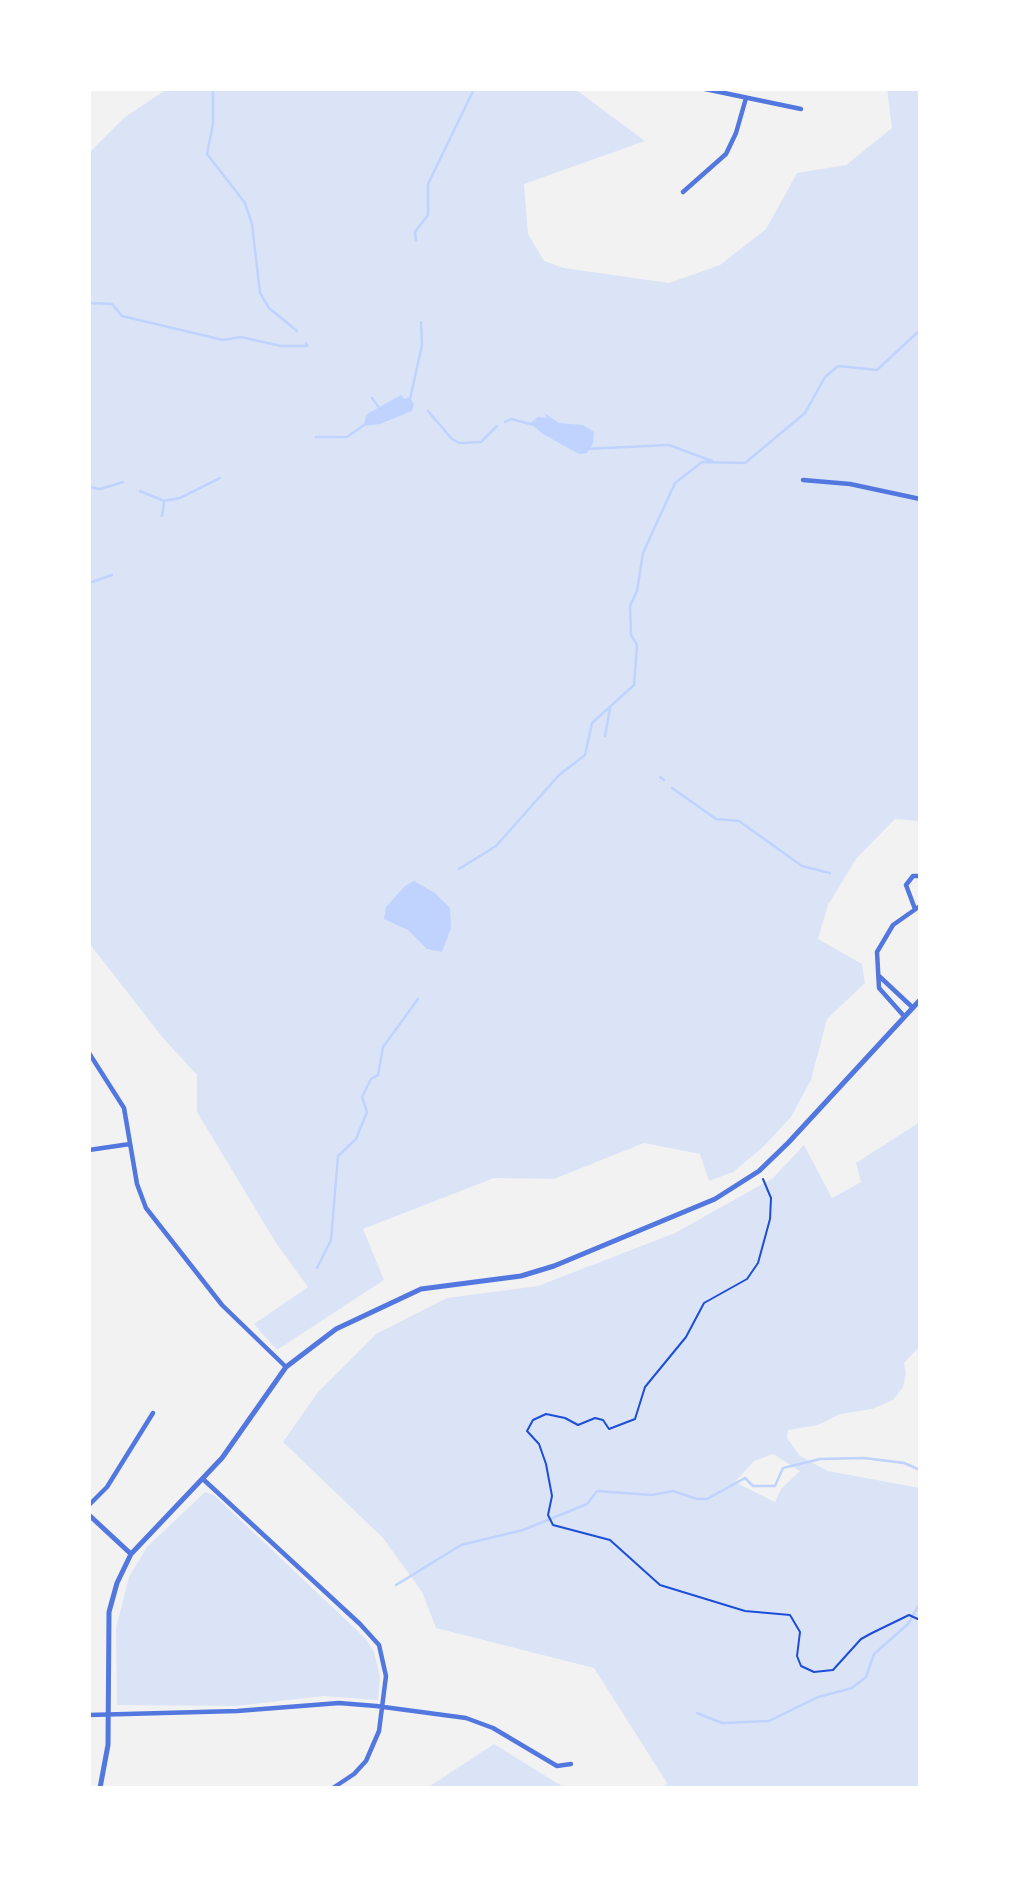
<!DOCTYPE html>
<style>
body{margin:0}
#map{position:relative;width:1009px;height:1877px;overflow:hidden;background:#f2f2f2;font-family:"Sofia Sans Condensed",sans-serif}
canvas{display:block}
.frame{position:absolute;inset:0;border:91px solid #fff;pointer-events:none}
</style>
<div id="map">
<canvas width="1009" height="1877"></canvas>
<div class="frame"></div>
</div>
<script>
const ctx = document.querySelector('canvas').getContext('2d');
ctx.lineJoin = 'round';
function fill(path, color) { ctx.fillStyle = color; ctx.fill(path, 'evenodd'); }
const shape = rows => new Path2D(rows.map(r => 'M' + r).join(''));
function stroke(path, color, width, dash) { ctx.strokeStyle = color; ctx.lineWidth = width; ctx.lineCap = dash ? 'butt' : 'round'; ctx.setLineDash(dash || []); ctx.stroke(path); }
fill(shape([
 [167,89,575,89,645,141,524,184,528,234,544,261,564,268,669,283,720,265,766,229,797,173,846,165,892,128,887,89,920,89,920,821,895,819,856,859,828,905,818,939,862,964,865,983,827,1019,811,1080,791,1117,762,1148,733,1172,709,1181,700,1154,644,1143,554,1179,494,1178,363,1229,384,1280,277,1350,254,1324,308,1287,276,1243,197,1112,197,1075,163,1038,89,943,89,153,125,117],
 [920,1122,920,1346,904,1363,906,1374,903,1387,893,1400,872,1409,840,1414,818,1425,788,1430,787,1438,800,1456,828,1471,920,1488,920,1788,663,1788,667,1783,594,1668,436,1628,422,1592,383,1538,283,1442,318,1392,376,1334,447,1298,538,1286,675,1233,773,1178,804,1145,832,1198,861,1182,856,1163],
 [773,1454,800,1471,781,1489,775,1502,735,1482,754,1461],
 [205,1492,214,1495,366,1639,374,1652,380,1677,378,1700,324,1696,235,1706,117,1705,116,1628,129,1577,147,1547],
 [494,1744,565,1788,427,1788]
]), '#dbe4f7');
fill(shape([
 [401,395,405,399,409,397,414,404,412,411,380,424,363,426,367,414],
 [544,413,559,423,583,425,594,432,593,443,587,453,579,454,543,434,530,423,538,417,547,418],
 [414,881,435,893,450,908,451,928,442,952,427,949,408,930,384,919,386,907,405,886]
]), '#bfd3fe');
stroke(shape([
 [213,89,213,124,207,154,245,203,252,224,260,293,269,308,297,331],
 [416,240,415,232,428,215,428,184,474,89],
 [89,303,112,304,122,316,223,340,241,337,281,346,307,346,306,343],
 [372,398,380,409],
 [410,399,422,345,421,322],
 [428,411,452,439,459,443,481,442,497,426],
 [505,422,511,419,538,426],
 [316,437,347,437,364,425],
 [585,449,669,445,712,461],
 [89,487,100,489,123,482],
 [140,491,164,501,180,498,220,478],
 [162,516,164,502],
 [89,583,112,575],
 [605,736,610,708],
 [660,777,664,780],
 [672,788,716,819,739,821,802,866,830,873],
 [459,869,496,846,559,775,585,755,592,723,634,685,637,645,631,635,630,606,637,591,643,553,675,483,702,462,745,463,805,413,825,377,838,366,877,370,920,330],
 [317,1268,331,1240,338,1156,356,1139,367,1112,362,1097,371,1079,378,1075,383,1047,418,999],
 [396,1585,461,1545,523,1530,587,1504,597,1491,652,1495,673,1491,697,1499,707,1499,745,1478,753,1486,775,1486,783,1468,820,1459,864,1458,904,1463,920,1470],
 [697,1713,722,1723,769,1721,818,1697,852,1688,866,1677,874,1654,908,1624,920,1603]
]), '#bfd3fe', 2.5);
stroke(shape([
 [763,1179,771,1198,770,1219,758,1263,747,1279,704,1303,686,1337,645,1387,635,1419,609,1429,603,1420,595,1418,578,1425,565,1418,546,1414,533,1420,527,1431,539,1444,546,1464,552,1496,548,1515,553,1525,610,1540,660,1585,745,1611,790,1615,800,1632,797,1656,801,1666,814,1672,833,1670,861,1639,872,1633,909,1615,920,1620]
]), '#1d4ed8', 2);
stroke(shape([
 [705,89,801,109],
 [683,192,726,154,736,133,746,98],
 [803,480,850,484,920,499],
 [915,909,906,885,913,876,920,876],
 [879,976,911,1006],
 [903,1015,879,988,877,952,893,925,920,906],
 [89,1053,124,1108,137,1184,146,1208,222,1305,286,1367],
 [89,1150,130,1144],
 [204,1480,360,1624,379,1645,386,1676,379,1731,366,1761,354,1774,333,1788],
 [89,1505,107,1487,153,1413],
 [89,1715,237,1711,339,1703,376,1706,466,1718,493,1728,557,1766,571,1764]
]), '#5277de', 4.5);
stroke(shape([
 [89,1515,131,1554],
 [100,1788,108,1745,109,1612,117,1583,131,1554,222,1458,286,1367,336,1329,421,1289,521,1276,554,1266,715,1199,759,1171,788,1143,920,1000]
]), '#5277de', 5);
</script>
